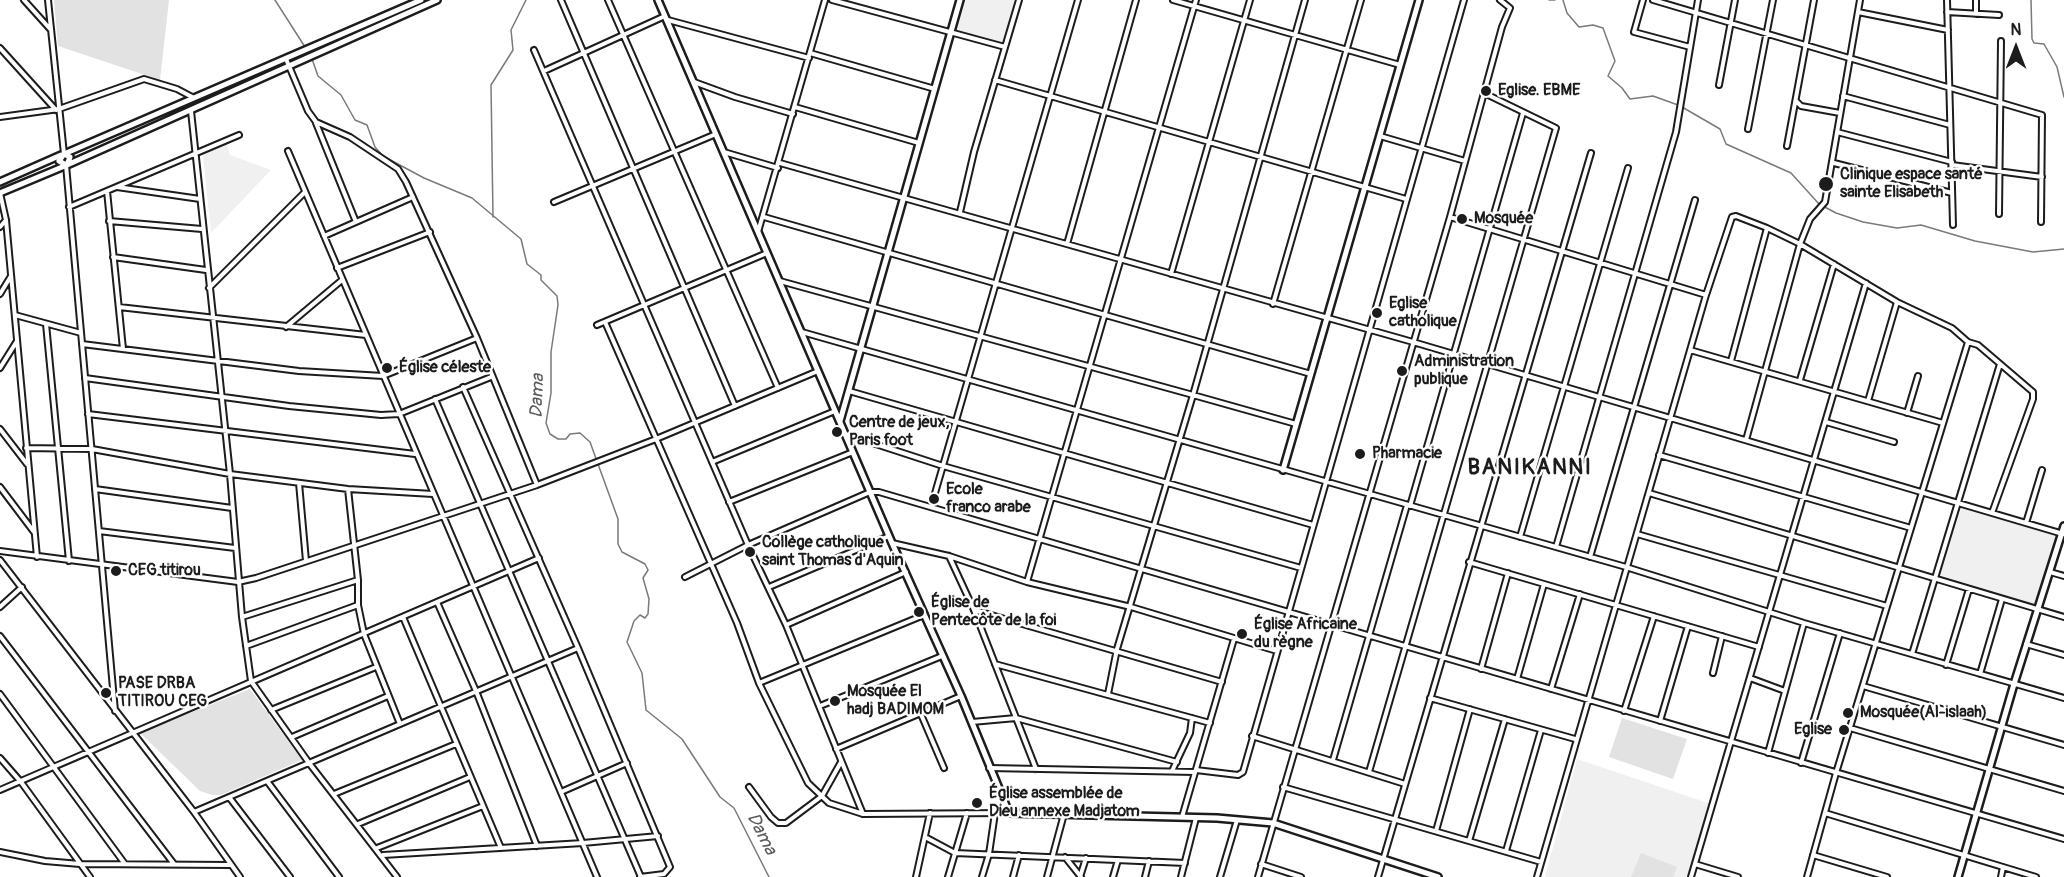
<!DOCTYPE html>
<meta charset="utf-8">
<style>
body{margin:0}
#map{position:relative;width:2064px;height:877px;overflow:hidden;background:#fff;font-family:Pangolin,sans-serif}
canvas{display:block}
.north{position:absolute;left:1986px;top:18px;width:60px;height:60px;-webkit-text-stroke:4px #fff;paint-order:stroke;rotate:0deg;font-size:16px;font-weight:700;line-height:24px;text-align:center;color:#1c1c1c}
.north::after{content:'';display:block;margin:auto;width:21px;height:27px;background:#1c1c1c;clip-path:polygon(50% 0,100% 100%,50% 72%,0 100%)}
</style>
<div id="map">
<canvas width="2064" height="877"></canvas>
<div class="north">N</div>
</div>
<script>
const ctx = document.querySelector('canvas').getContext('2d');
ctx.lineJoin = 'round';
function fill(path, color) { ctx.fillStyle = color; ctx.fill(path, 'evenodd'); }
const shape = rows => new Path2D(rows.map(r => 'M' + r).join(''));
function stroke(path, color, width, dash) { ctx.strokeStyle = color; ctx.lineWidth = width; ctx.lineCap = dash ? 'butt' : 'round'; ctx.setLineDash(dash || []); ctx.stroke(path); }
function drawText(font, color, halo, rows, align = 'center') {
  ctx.font = font + ' Pangolin,sans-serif'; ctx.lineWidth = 4.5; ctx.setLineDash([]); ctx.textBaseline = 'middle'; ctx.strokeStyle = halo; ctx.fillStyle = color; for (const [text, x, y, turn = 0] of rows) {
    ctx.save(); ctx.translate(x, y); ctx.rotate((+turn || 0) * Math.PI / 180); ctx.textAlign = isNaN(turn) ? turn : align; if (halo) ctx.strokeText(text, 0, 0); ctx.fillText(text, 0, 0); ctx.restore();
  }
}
fill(shape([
 [962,0,1016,0,1003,44,954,29],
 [227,143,230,155,271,170,211,233,203,155],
 [1962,506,2059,537,2037,606,1940,575],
 [1577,759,1711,804,1690,877,1545,877]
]), '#f0f0f0');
fill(shape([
 [54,0,169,0,160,80,58,46],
 [250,689,302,760,221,795,212,795,200,791,140,733],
 [1622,718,1687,739,1673,779,1609,757],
 [1641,853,1677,867,1673,877,1631,877]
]), '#e2e2e2');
stroke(shape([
 [275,0,305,47],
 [1549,0,1555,0],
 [1563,0,1567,13,1579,27,1593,25,1603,28,1615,61,1608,76,1622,88,1630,99,1653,96,1678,105],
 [2031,0,2032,39,2034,43,2044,44,2057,67,2064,97],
 [312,59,318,76,341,95,355,120,367,125,375,147,383,156,424,178,472,198,521,239,527,264,541,275,541,280,557,296,558,305,551,352,551,393,546,423,550,434,558,439,566,439,570,434,580,433,590,442,618,519,618,544,622,552,645,564,648,570,643,578,649,599,648,614,645,618,640,615,634,621,627,642,642,673,646,710,682,739,720,797,734,808,769,877],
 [1682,107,1720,129,1726,144,1791,173,1819,204,1836,213,1863,222,1897,228,1921,225,1975,241,2033,252,2064,249],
 [493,217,491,85,513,50,511,30,526,0]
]), '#7a7a7a', 1.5);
const minor = shape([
 [24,0,51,30],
 [48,0,64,154],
 [561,0,735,406],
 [608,0,778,388],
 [832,0,1005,47],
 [1173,0,1400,65],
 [1643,0,1634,32,1690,47],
 [1653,0,2042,115,2041,222],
 [1947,0,1953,225],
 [1976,0,1976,14],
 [1858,12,1948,30],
 [1947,12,1999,15],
 [668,20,809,58],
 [0,48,56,110],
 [534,50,748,545,786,625,863,814],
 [810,53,935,89],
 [286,59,308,111,316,122,350,137,398,169,406,182,477,338,537,485],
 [544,71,665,16],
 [995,80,1406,199],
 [694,82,735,97,793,114],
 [1719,85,1735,0],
 [1843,96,1950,125],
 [1796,101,1801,106,1840,113],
 [795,107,919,143],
 [191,111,230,474,242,617,251,681,309,763,397,877],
 [0,117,59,109,144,79,177,89,194,98],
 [316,123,356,222],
 [1748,129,1773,0],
 [1837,132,1952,162],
 [1380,136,1465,161],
 [1787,146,1814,0],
 [288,151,597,877],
 [724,152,778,168],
 [780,163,1413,342,2063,534],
 [1834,163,1952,193],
 [66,165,115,711],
 [1952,165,2042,177],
 [117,187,200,199],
 [107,191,123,349],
 [0,193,6,220,37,557],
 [554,202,716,134],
 [69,207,239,135],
 [960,212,974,152,1019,0],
 [1999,214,2001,41],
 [764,217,1311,374],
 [1450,217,1706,295],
 [109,221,202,229],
 [0,227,6,220],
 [758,232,825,0],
 [324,236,413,197],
 [1067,244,1136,0],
 [113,257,206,270],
 [337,268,430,232],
 [1171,274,1250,0],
 [780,281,1193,395,1305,0],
 [209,288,305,192],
 [0,294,11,276],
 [1273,304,1361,0],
 [119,307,366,335],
 [15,315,81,333],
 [605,322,737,623,759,683,808,783,829,803,863,814,1009,813],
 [46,324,69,561],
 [597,325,767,253],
 [286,327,342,280],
 [802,332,1626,567,1804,623,2064,698],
 [82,344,299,371,383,376,477,338],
 [1690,350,1943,423],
 [1731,361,1767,228],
 [0,368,17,341],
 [85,378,289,406,381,415,399,414,491,377],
 [1800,380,1834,264],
 [463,387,578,648,670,867,664,874,640,877],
 [849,391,1313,525],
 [435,399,641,877],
 [1868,401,1897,302],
 [1907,413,1918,376],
 [88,414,415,454],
 [1826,422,1894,442],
 [0,429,27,464],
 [845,434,943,466,1301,568],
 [1746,440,1800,244,1810,219,1825,202,1860,0],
 [26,448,92,449,230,474,348,489,433,494],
 [1659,455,1911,528],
 [712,462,835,411],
 [299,483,306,561],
 [0,487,34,532],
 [95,489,232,508],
 [348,489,358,580,358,605,364,634,400,724],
 [1649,493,2064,617],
 [729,502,853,452],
 [1410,506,1523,113],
 [931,507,1078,0],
 [2026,523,2042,470],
 [99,531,235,548],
 [1637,534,1887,606],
 [1520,537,1628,168],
 [892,543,949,556,1027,582,1131,607,1277,651],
 [1556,547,1676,132,1698,0],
 [0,551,238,582,256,578,537,485,656,439,818,371],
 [949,556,974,610,1036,769],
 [1590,557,1695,200],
 [0,560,194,812,240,877],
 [1469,562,1759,647],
 [2050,572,2064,576],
 [685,577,748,545,870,492,879,492,2064,839],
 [1027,582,1196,0],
 [769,587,889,536],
 [437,602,476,691,537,846],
 [0,607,22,587],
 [974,610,1222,682],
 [242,617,358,580],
 [403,617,501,848],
 [786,625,906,572],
 [0,636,174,864],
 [2026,644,2064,655],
 [246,646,358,605],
 [1912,654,2000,364],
 [995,664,1210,723],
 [1946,665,1969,589],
 [1481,669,1508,573],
 [1713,673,1722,636],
 [1980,674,2002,599],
 [1750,678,1785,691],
 [1517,679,1544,584],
 [759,683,924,615],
 [1863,686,2064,745],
 [1551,689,1580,594],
 [0,694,125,864],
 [1108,694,1117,649,1193,395,1296,424],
 [1430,698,1575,739],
 [820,706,942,656],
 [271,710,376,667],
 [1624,711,1654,616],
 [920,712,944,768],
 [1660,721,1688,626],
 [972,722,1016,718,1177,762],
 [1850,728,2064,791],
 [1252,736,1405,784],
 [292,737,388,696],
 [836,749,961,696],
 [1768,753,1804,623],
 [0,758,21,782,90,877],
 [1333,760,1407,505],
 [1801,763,1840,633],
 [989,768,1195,772],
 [1196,770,1238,775,1243,772,1464,0],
 [1172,771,1190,733,1192,718],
 [1369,772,1556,128,1484,93],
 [267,781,339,877],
 [749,787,771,817,778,823,786,823,822,796,841,762],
 [1283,787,1541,862],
 [0,790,539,558],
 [561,792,627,763],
 [334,794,456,744],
 [229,797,290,877],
 [194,812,578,648],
 [1825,813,2036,877],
 [1182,817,1234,639],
 [358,824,470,777],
 [1436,831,1470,709],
 [927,838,955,853,1185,863],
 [1469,841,1505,719],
 [377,848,483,806],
 [1506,851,1541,730],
 [0,852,45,861,80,864,231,865],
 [383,855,583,843,658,836],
 [1813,855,1887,877],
 [1065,857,1081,877],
 [1261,864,1301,877],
 [1695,864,1738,877],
 [916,877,930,813],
 [948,877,967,813],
 [982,877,989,854,995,813],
 [1013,877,1019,855],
 [1047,877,1064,814],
 [1080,877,1086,858],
 [1113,877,1118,860],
 [1145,877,1149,861],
 [1181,877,1196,818],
 [1220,877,1237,820],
 [1258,877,1450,217,1502,27,1510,8,1500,0],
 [1378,877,1591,153],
 [1537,877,1706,295,1732,217,1736,216,1767,228,1800,244,1897,302,1952,328,1968,342,1978,345,2033,392,2033,399,1992,513],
 [1691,877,1866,283],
 [1807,877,1836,773,1968,342],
 [2001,877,2003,867]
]);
const tertiary = shape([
 [658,0,892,543,961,696,1009,813,1217,818,1273,823,1438,877],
 [64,154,421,0],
 [67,165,437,0],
 [0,182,61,155],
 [0,193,67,165,70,157,64,154,59,161,66,165],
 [840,421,960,0],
 [1283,470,1419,0],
 [1958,877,2014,684,2064,526]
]);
stroke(minor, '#1c1c1c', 8);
stroke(tertiary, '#1c1c1c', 10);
stroke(minor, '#fff', 4);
stroke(tertiary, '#fff', 5);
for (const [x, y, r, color] of [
 [1486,91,6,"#1c1c1c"],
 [1826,184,8,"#1c1c1c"],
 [1462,219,6,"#1c1c1c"],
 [1377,313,6,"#1c1c1c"],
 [387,368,6,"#1c1c1c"],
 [1402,371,6,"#1c1c1c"],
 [837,432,6,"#1c1c1c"],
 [1360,454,6,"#1c1c1c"],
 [934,499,6,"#1c1c1c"],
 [750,552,6,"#1c1c1c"],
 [116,571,6,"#1c1c1c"],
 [919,612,6,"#1c1c1c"],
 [1242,634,6,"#1c1c1c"],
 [106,693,6,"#1c1c1c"],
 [835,701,6,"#1c1c1c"],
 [1848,713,6,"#1c1c1c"],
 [1844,730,6,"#1c1c1c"],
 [977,803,6,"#1c1c1c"]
]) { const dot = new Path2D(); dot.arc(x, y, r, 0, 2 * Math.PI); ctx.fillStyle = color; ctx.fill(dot); stroke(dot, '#fff', 2); }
drawText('bold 16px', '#1c1c1c', '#fff', [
 ["Eglise. EBME",1498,91],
 ["Clinique espace santé",1840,175],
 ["sainte Elisabeth",1840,193],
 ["Mosquée",1474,219],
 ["Eglise",1389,304],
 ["catholique",1389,322],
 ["Administration",1414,362],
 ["publique",1414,380],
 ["Église céleste",399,368],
 ["Centre de jeux,",849,423],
 ["Paris foot",849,441],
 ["Pharmacie",1372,454],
 ["Ecole",946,490],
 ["franco arabe",946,508],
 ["Collège catholique",762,543],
 ["saint Thomas d'Aquin",762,561],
 ["CEG titirou",128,571],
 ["Église de",931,603],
 ["Pentecôte de la foi",931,621],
 ["Église Africaine",1254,625],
 ["du règne",1254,643],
 ["PASE DRBA",118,684],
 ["TITIROU CEG",118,702],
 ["Mosquée El",847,692],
 ["hadj BADIMOM",847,710],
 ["Mosquée(Al-islaah)",1860,713],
 ["Eglise",1832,730,"right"],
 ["Église assemblée de",989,794],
 ["Dieu annexe Madjatom",989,812]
], 'left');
drawText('italic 18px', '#5a5a5a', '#fff', [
 ["Dama",538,396,-88],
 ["Dama",761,834,63]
]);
ctx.letterSpacing = '1.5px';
drawText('bold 22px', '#1c1c1c', '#fff', [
 ["BANIKANNI",1530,468]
]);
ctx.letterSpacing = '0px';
</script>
